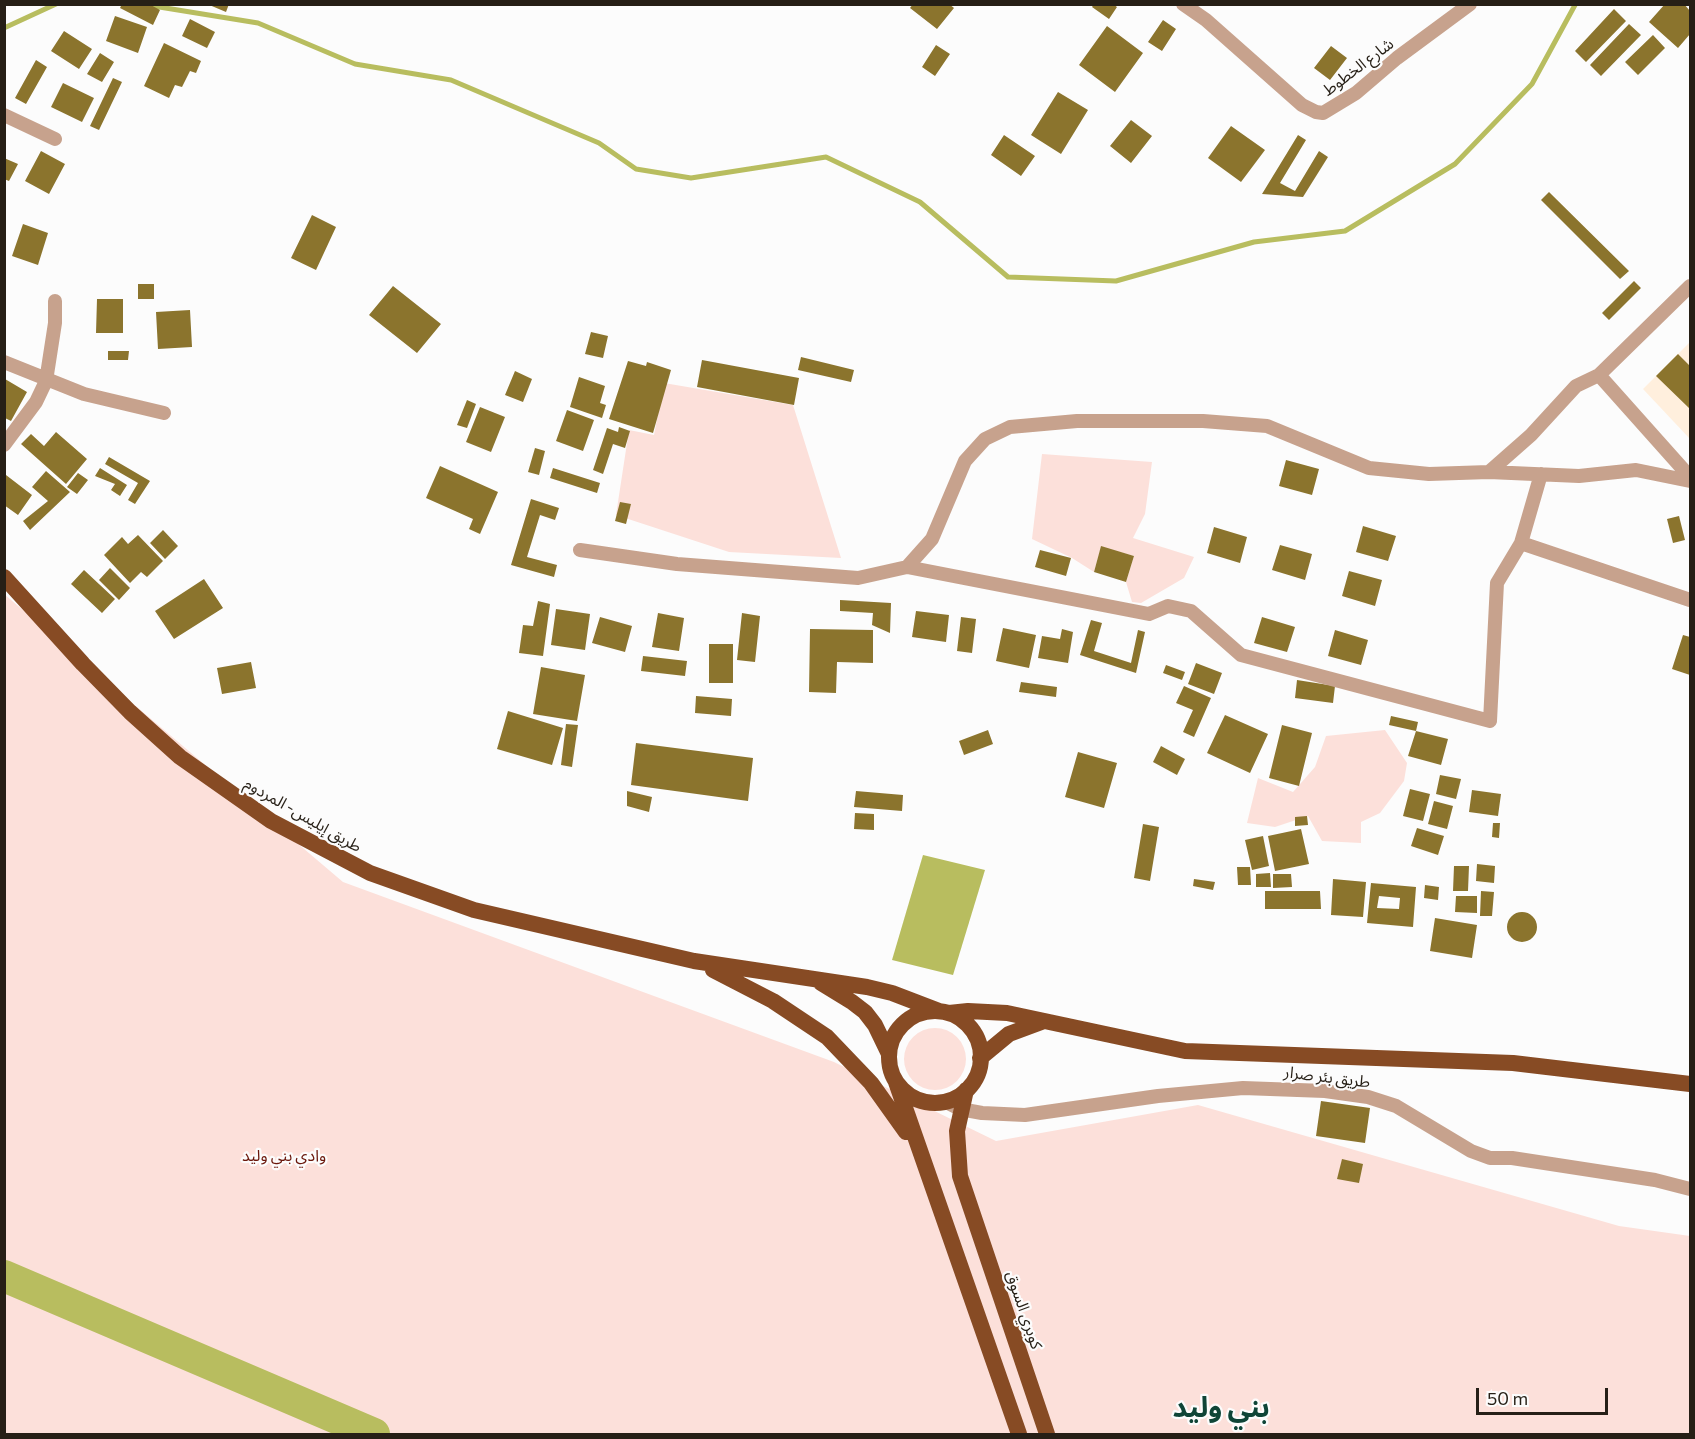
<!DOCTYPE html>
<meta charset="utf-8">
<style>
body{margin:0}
#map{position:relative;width:1695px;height:1439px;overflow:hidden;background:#fcfcfc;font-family:Commissioner,sans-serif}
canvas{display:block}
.frame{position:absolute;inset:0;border:6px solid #261f16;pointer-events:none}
.scale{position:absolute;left:1476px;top:1388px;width:132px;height:27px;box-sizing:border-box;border:3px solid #261f16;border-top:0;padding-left:8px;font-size:18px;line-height:21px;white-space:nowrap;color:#261f16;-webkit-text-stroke:4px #fcfcfc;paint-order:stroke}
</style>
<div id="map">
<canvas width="1695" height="1439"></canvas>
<div class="frame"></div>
<div class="scale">50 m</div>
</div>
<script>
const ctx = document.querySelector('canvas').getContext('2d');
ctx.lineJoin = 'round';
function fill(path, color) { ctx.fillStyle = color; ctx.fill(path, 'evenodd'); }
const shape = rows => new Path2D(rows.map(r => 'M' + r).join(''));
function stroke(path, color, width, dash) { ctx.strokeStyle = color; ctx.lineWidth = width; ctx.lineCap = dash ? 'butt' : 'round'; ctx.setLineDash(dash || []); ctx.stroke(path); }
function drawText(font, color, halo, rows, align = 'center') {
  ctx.font = font + ' Commissioner,"Noto Sans Arabic",sans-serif'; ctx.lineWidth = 4.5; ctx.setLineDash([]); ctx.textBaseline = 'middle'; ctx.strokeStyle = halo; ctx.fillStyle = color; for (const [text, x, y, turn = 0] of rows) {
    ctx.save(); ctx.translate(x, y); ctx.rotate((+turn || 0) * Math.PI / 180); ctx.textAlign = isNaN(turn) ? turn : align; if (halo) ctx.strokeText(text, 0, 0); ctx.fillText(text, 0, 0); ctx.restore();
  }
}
fill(shape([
 [1690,342,1690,439,1643,389]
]), '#ffefdd');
fill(shape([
 [664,383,793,405,841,558,729,552,616,515,629,430,654,435],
 [1042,454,1152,462,1145,514,1133,538,1194,557,1184,578,1141,603,1132,602,1126,582,1134,556,1101,547,1094,572,1072,558,1032,539],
 [4,594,343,882,834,1062,996,1141,1198,1105,1619,1226,1690,1236,1690,1434,5,1434],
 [1385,730,1407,763,1404,781,1380,813,1361,822,1361,843,1322,841,1308,816,1275,827,1247,823,1258,778,1293,792,1315,767,1326,736],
 '904 1059a31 31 0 1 1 62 0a31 31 0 1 1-62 0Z'
]), '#fce0da');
fill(shape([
 [923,855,985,870,953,975,892,960]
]), '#b8bd5f');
stroke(shape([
 [147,5,258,23,355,64,451,80,599,143,636,169,691,178,826,157,920,202,1008,277,1116,281,1254,242,1345,231,1455,164,1532,84,1575,5],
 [4,28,56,4]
]), '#b8bd5f', 5);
stroke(shape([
 [4,1276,374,1434]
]), '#b8bd5f', 32);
fill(shape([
 [122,4,149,4,160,10,153,25,120,8],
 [207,4,229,4,226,12],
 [913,4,949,4,954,8,937,29,910,8],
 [1094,4,1113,4,1117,7,1109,19,1092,7],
 [1665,4,1684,4,1690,11,1690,34,1678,48,1649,22],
 [1614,9,1626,21,1586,62,1575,51],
 [115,16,147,27,138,53,106,41],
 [190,19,215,32,207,48,182,36],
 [1163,20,1176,29,1162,51,1148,42],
 [1629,24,1641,35,1601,76,1590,65],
 [1107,26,1143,53,1115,92,1079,65],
 [64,31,92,49,79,69,51,51],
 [1653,35,1665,48,1638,75,1625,62],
 [164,43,201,61,196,73,190,71,182,87,175,85,169,98,144,86],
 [936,45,950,54,935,76,922,67],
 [1331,46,1347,58,1330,80,1314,68],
 [100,53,114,62,102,82,87,74],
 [36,60,47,67,26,104,15,98],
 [113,78,122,82,99,130,90,126],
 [63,83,94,98,82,122,51,107],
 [1058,92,1088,110,1061,154,1031,135],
 [1131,120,1152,136,1131,163,1110,146],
 [1231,126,1265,150,1241,182,1208,158],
 [1004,135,1035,156,1021,176,991,155],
 [1298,135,1306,140,1280,183,1295,191,1319,151,1328,157,1303,197,1262,194],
 [41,151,65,164,49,194,25,181],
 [4,158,18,164,9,181,4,179],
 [1549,192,1629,271,1620,279,1541,200],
 [312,215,336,227,316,270,291,258],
 [23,224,48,233,38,265,12,256],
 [1634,281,1641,288,1609,320,1602,313],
 [138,284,154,284,154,299,138,299],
 [393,286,441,324,417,353,369,315],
 [97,299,123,299,123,333,96,333],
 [190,310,192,347,158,349,156,312],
 [591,332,608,336,603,358,585,354],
 [108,351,129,351,128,360,108,360],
 [1678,354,1690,366,1690,409,1656,376],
 [801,357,854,370,851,382,798,370],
 [702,360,799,378,794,405,697,387],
 [628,361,646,366,647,362,671,370,653,433,609,419],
 [515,371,532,379,523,402,505,395],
 [579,377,605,386,600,403,606,405,602,418,570,407],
 [5,379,27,392,11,421,5,418],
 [467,400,476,404,467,428,457,425],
 [480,407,505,417,491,452,466,442],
 [567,410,594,420,583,451,556,441],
 [619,427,630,431,625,448,613,444,603,474,593,470,607,428,618,432],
 [56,432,87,459,66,484,21,444,31,434,44,446],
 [535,448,545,451,539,475,528,472],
 [109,457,150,481,135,504,128,500,138,483,105,464],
 [1286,460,1319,469,1312,495,1279,486],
 [440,466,498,492,480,534,469,529,473,519,426,498],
 [100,468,127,485,120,496,111,490,115,484,95,476],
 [553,468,600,483,597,493,550,478],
 [46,471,70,492,30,530,23,521,48,501,32,487],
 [78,473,88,480,77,494,67,487],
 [6,475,32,495,18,515,4,505],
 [531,499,559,508,555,520,540,515,527,557,557,565,554,577,511,565],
 [620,502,631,504,626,524,615,521],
 [1679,516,1685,540,1673,543,1667,519],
 [1363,526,1396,536,1388,561,1356,552],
 [1214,527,1247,537,1240,563,1207,553],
 [163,530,178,546,165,559,150,543],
 [138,535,163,561,147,577,141,572,130,583,104,555,122,537,128,544],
 [1280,545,1312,554,1305,580,1272,570],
 [1101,546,1134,556,1126,582,1094,572],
 [1040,550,1071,558,1066,576,1035,567],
 [110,568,130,588,119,600,99,580],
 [84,570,115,599,102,613,71,584],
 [1349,571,1382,580,1375,606,1342,596],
 [204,579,223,608,174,639,155,611],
 [840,600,891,603,890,633,872,625,873,613,840,611],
 [538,601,550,604,543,656,519,653,523,625,533,626],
 [556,609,590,614,585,650,551,645],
 [916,611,949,615,946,642,912,637],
 [658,613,684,618,679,651,652,647],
 [742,613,760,616,755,662,737,660],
 [600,617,632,626,625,652,592,643],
 [961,617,976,619,972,653,957,651],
 [1262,617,1295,627,1287,652,1254,643],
 [1091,620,1102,623,1094,651,1131,663,1138,630,1145,632,1136,673,1080,655],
 [1003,628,1036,635,1029,668,996,661],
 [810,629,873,630,873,663,837,662,836,693,809,692],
 [1062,629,1073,632,1068,663,1038,658,1042,636,1060,639],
 [1335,630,1368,640,1361,665,1328,656],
 [1683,635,1690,637,1690,675,1672,669],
 [709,644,733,644,733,683,709,683],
 [643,656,687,661,685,676,641,671],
 [251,662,256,688,222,694,217,668],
 [1196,663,1222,673,1214,694,1188,684],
 [1166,665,1185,672,1182,680,1163,673],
 [541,667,585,675,577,721,533,714],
 [1297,680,1335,686,1333,703,1295,698],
 [1021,682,1057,687,1056,697,1019,692],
 [1184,686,1211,698,1194,737,1183,732,1193,710,1176,703],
 [696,696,732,699,731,716,695,713],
 [508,711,563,728,552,765,497,749],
 [1225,715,1268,734,1250,773,1207,753],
 [1391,716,1418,722,1416,731,1389,725],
 [566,724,578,725,572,767,561,765],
 [1282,725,1312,733,1299,786,1269,778],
 [988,730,993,744,964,755,959,741],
 [1416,731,1448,739,1441,765,1408,756],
 [636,743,753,758,748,801,631,785],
 [1161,746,1185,759,1177,775,1153,762],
 [1078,752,1117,763,1104,808,1065,797],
 [1440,775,1461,779,1456,799,1436,794],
 [1410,789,1430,794,1423,821,1403,816],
 [1472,790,1501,794,1498,816,1469,812],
 [627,791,652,797,649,812,627,806],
 [856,791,903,795,902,811,854,807],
 [1434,801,1453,806,1447,829,1428,824],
 [855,813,874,814,874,830,854,829],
 [1307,816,1308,825,1295,826,1295,817],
 [1493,823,1500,823,1499,838,1492,837],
 [1143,824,1159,827,1150,881,1134,878],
 [1417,828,1444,836,1438,855,1411,846],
 [1301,829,1309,864,1275,871,1268,836],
 [1263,836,1269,866,1252,870,1245,840],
 [1477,864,1495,866,1494,883,1476,881],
 [1454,866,1469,866,1468,891,1453,891],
 [1237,867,1250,867,1251,885,1238,885],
 [1270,873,1271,887,1256,887,1256,874],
 [1273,874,1291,874,1292,887,1273,888],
 [1194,879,1215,882,1213,890,1193,886],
 [1333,879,1366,882,1363,917,1331,915],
 [1371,883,1416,887,1413,927,1367,923],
 [1379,896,1400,898,1399,909,1377,908],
 [1425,885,1439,887,1438,900,1424,898],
 [1265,891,1320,891,1321,909,1265,909],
 [1481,891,1494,892,1492,916,1480,916],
 [1456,896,1477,896,1477,913,1455,912],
 '1507 927a15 15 0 1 1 30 0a15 15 0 1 1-30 0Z',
 [1435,918,1477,925,1472,958,1430,951],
 [1321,1101,1370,1108,1365,1143,1316,1136],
 [1342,1159,1363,1164,1359,1183,1337,1179]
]), '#8b742d');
stroke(shape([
 [1183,4,1206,20,1302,105,1316,112,1323,113,1356,93,1397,58,1470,4],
 [4,115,55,139],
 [4,362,84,394,164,413],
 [1599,375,1690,477],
 [4,445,36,402,46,381,55,323,55,301],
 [1489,472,1579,476,1636,470,1690,481],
 [1521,543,1690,600],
 [580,550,677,564,858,578,907,567,932,539,965,461,985,439,1010,427,1077,421,1203,421,1267,426,1369,468,1429,474,1489,472,1531,435,1576,386,1599,375,1690,286],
 [907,567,1149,614,1168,606,1191,611,1241,655,1490,721,1497,583,1521,543,1541,474],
 [946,1102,960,1109,982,1113,1025,1115,1158,1096,1243,1088,1325,1091,1368,1097,1396,1106,1471,1151,1490,1158,1512,1158,1655,1180,1690,1189]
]), '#c7a28d', 14);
stroke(shape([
 [4,577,83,664,130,712,180,757,271,821,370,873,474,910,694,961,867,987,892,993,939,1011],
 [713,970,773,1001,827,1037,871,1083,906,1132],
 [821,983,852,1002,865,1012,875,1025,889,1054],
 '889 1057a46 46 0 1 1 92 0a46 46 0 1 1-92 0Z',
 [949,1013,968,1011,1007,1013,1185,1051,1513,1063,1690,1084],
 [980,1058,1009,1034,1044,1021],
 [896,1082,1019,1434],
 [966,1090,957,1131,960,1176,1047,1434]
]), '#874b24', 16);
drawText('16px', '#261f16', '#fcfcfc', [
 ["شارع الخطوط",1358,67,-37],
 ["طريق إيليس- المردوم",303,815,30],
 ["طريق بئر صرار",1327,1077,7],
 ["كوبري السوق",1024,1310,71]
]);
drawText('16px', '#6a170b', '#fcfcfc', [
 ["وادي بني وليد",284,1156]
]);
drawText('bold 28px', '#0f4537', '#fcfcfc', [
 ["بني وليد",1221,1408]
]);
</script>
